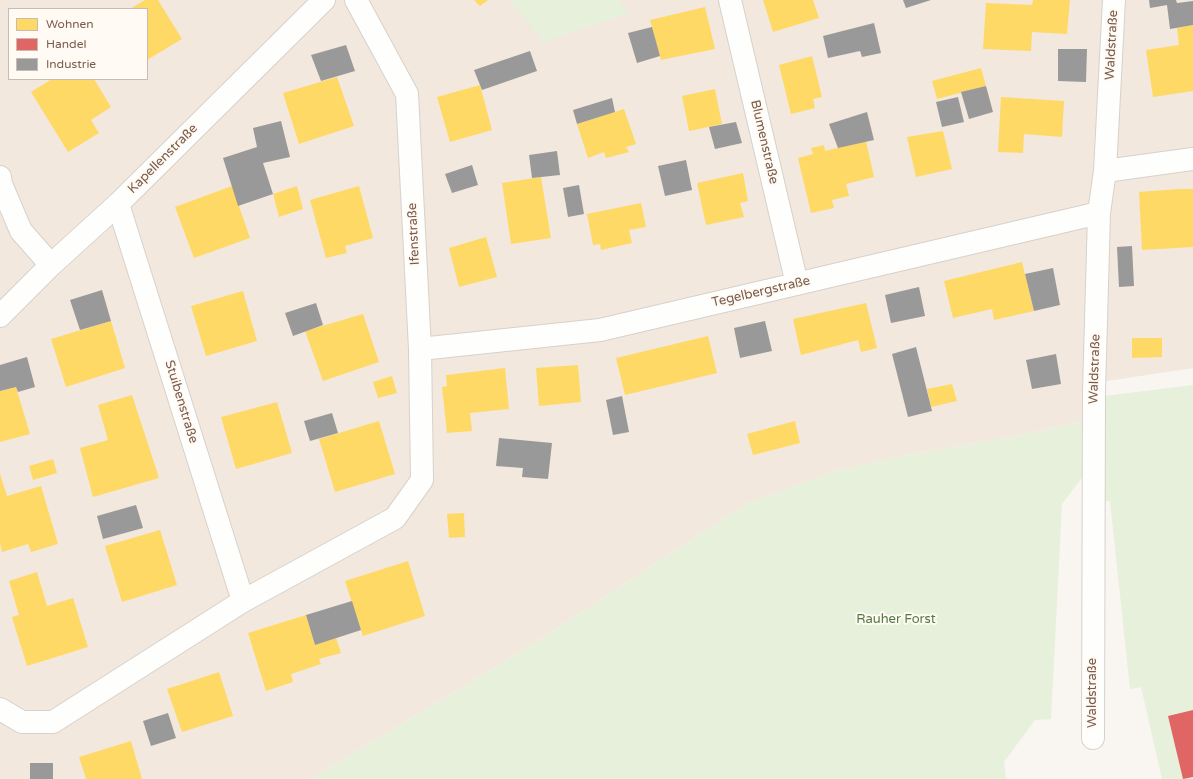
<!DOCTYPE html>
<meta charset="utf-8">
<style>
body{margin:0}
#map{position:relative;width:1193px;height:779px;overflow:hidden;background:#f9f5f0;font-family:"Varela Round",sans-serif}
canvas{display:block}
.legend{position:absolute;left:8px;top:8px;width:140px;height:72px;box-sizing:border-box;background:#fffaf3;border:1px solid #cabbb1;margin:0;padding:5px 7px;list-style:none;font-size:12px;color:#7a5c4d}
.legend li{display:flex;align-items:center;gap:8px;height:20px}
.legend b{width:20px;border:1px solid #cabbb1}
</style>
<div id="map">
<canvas width="1193" height="779"></canvas>
<ul class="legend">
<li><b style="height:11px;background:#ffd966"></b>Wohnen</li>
<li><b style="height:11px;background:#e06666"></b>Handel</li>
<li><b style="height:11px;background:#999"></b>Industrie</li>
</ul>
</div>
<script>
const ctx = document.querySelector('canvas').getContext('2d');
ctx.lineJoin = 'round';
function fill(path, color) { ctx.fillStyle = color; ctx.fill(path, 'evenodd'); }
const shape = rows => new Path2D(rows.map(r => 'M' + r).join(''));
function stroke(path, color, width, dash) { ctx.strokeStyle = color; ctx.lineWidth = width; ctx.lineCap = dash ? 'butt' : 'round'; ctx.setLineDash(dash || []); ctx.stroke(path); }
function drawText(font, color, halo, rows, align = 'center') {
  ctx.font = font + ' "Varela Round",sans-serif'; ctx.lineWidth = 4; ctx.setLineDash([]); ctx.textBaseline = 'middle'; ctx.strokeStyle = halo; ctx.fillStyle = color; for (const [text, x, y, turn = 0] of rows) {
    ctx.save(); ctx.translate(x, y); ctx.rotate((+turn || 0) * Math.PI / 180); ctx.textAlign = isNaN(turn) ? turn : align; if (halo) ctx.strokeText(text, 0, 0); ctx.fillText(text, 0, 0); ctx.restore();
  }
}
fill(shape([
 [0,0,1193,0,1193,368,1094,383,1085,421,1007,438,907,455,836,471,748,503,522,651,311,779,0,779],
 [9,9,147,9,147,79,9,79]
]), '#f2e8de');
fill(shape([
 [509,0,619,0,629,13,544,42],
 [1193,385,1193,779,1162,779,1141,687,1130,689,1110,501,1103,501,1104,396],
 [1085,421,1084,475,1062,504,1051,719,1035,720,1004,762,1006,779,311,779,522,651,748,503,836,471,907,455,1007,438]
]), '#e7f0db');
fill(shape([
 [145,0,158,0,182,39,147,60,147,9,130,9],
 [474,0,488,0,480,6],
 [763,0,813,0,819,18,773,32],
 [1033,0,1070,0,1067,34,1032,32,1031,51,983,49,986,3,1032,5],
 [705,7,715,49,661,60,650,20],
 [1193,25,1193,91,1153,97,1146,50,1179,45,1177,28],
 [812,56,822,97,813,99,815,108,791,114,779,65],
 [981,68,986,86,937,99,932,81],
 [337,77,354,126,299,144,283,93],
 [52,79,94,79,111,107,91,120,99,133,68,152,31,92],
 [480,85,492,130,450,142,437,97],
 [715,89,722,124,689,131,682,96],
 [1001,97,1064,101,1062,137,1024,134,1023,153,998,152],
 [624,109,636,144,626,147,629,152,606,158,604,152,588,158,577,124],
 [943,131,952,169,916,177,907,137],
 [866,141,874,177,846,184,849,196,832,200,834,208,811,213,798,158,813,154,811,148,824,145,825,151],
 [743,173,748,201,740,203,744,217,706,225,697,183],
 [541,177,551,238,511,244,502,183],
 [232,186,250,238,194,258,175,207],
 [297,186,303,209,279,217,273,194],
 [359,186,373,238,345,246,347,253,326,258,310,200],
 [1178,189,1193,189,1193,247,1142,250,1139,192],
 [641,203,646,227,629,230,632,243,601,250,600,244,593,245,587,214],
 [486,237,497,277,459,287,449,248],
 [1022,262,1034,311,994,320,992,309,953,318,944,281],
 [243,291,257,341,206,356,191,306],
 [866,303,877,348,861,352,858,340,801,355,793,319],
 [363,314,379,362,323,381,305,331],
 [111,321,125,368,66,387,51,339],
 [708,336,717,373,625,395,616,358],
 [1132,338,1162,338,1162,357,1132,358],
 [578,365,581,402,539,406,536,368],
 [505,368,509,409,470,413,472,431,447,433,442,387,447,386,446,375],
 [392,376,397,393,378,398,373,382],
 [952,384,957,401,931,407,927,389],
 [16,387,30,434,0,442,0,391],
 [132,395,159,478,93,497,80,448,108,440,98,405],
 [277,402,292,453,236,469,221,417],
 [379,421,395,474,335,492,319,439],
 [795,421,800,443,753,455,747,434],
 [53,459,57,473,33,480,29,466],
 [0,474,7,496,41,486,58,544,31,552,28,544,2,552,0,543],
 [464,513,465,537,449,538,447,514],
 [160,530,177,585,122,602,105,546],
 [408,561,425,616,363,636,345,581],
 [37,572,47,606,73,598,88,647,27,666,12,617,19,615,9,581],
 [306,615,315,645,336,638,341,653,319,659,321,664,291,674,293,682,266,691,248,633],
 [219,672,233,716,182,732,167,689],
 [131,741,142,779,86,779,79,757]
]), '#ffd966');
fill(shape([
 [1193,710,1193,777,1183,779,1168,716]
]), '#e06666');
fill(shape([
 [903,0,931,0,906,8],
 [1149,0,1176,0,1177,3,1193,1,1193,25,1170,29,1167,5,1150,8],
 [874,23,881,53,862,57,860,51,828,58,823,36],
 [652,27,660,56,637,63,628,33],
 [346,45,355,71,321,81,311,55],
 [1058,49,1087,49,1086,82,1058,81],
 [530,51,537,71,482,90,474,70],
 [986,86,993,112,969,119,961,92],
 [958,97,964,122,942,127,936,102],
 [612,98,615,112,577,124,573,110],
 [867,112,874,140,838,148,829,124],
 [281,121,290,157,263,163,273,194,238,206,223,158,257,147,253,128],
 [736,122,742,143,715,149,709,127],
 [557,151,560,175,532,178,529,155],
 [686,160,692,190,665,196,658,166],
 [472,165,478,185,452,193,445,174],
 [579,185,584,214,568,217,563,188],
 [1132,246,1134,286,1119,287,1117,247],
 [1053,268,1060,305,1034,311,1025,274],
 [919,287,925,316,891,323,885,295],
 [102,290,111,321,80,330,70,300],
 [316,303,323,325,293,336,285,313],
 [765,321,772,351,740,358,734,328],
 [916,347,932,411,908,417,892,354],
 [1056,354,1061,384,1032,389,1026,360],
 [27,357,35,387,18,392,16,387,0,391,0,365],
 [622,396,629,432,613,435,606,400],
 [332,413,338,433,310,441,304,421],
 [499,438,552,443,548,479,522,477,523,468,496,466],
 [136,505,143,528,103,539,97,516],
 [352,601,361,630,315,645,306,615],
 [168,713,176,738,151,746,143,721],
 [30,763,53,763,53,779,30,779]
]), '#999');
const minor = shape([
 [730,0,797,284],
 [1105,171,1193,159],
 [0,177,1,184,21,231,51,265],
 [118,204,243,601],
 [0,316,51,265,118,204,324,0],
 [420,349,600,330,1099,213],
 [0,709,22,722,53,722,243,601,395,518,422,480,420,349,407,94,356,0],
 [1093,738,1094,392,1099,213,1105,171,1114,0]
]);
stroke(minor, '#d7d1cb', 24);
stroke(minor, '#fefefd', 22);
drawText('13px', '#7a5c4d', '#fffaf3', [
 ["Waldstraße",1112,45,-87],
 ["Blumenstraße",764,142,77],
 ["Kapellenstraße",163,159,-45],
 ["Ifenstraße",414,234,-93],
 ["Tegelbergstraße",761,292,-13],
 ["Waldstraße",1095,369,-88],
 ["Stuibenstraße",181,402,73],
 ["Waldstraße",1093,693,-90]
]);
drawText('13px', '#537a41', '#fffaf3', [
 ["Rauher Forst",896,620]
]);
</script>
